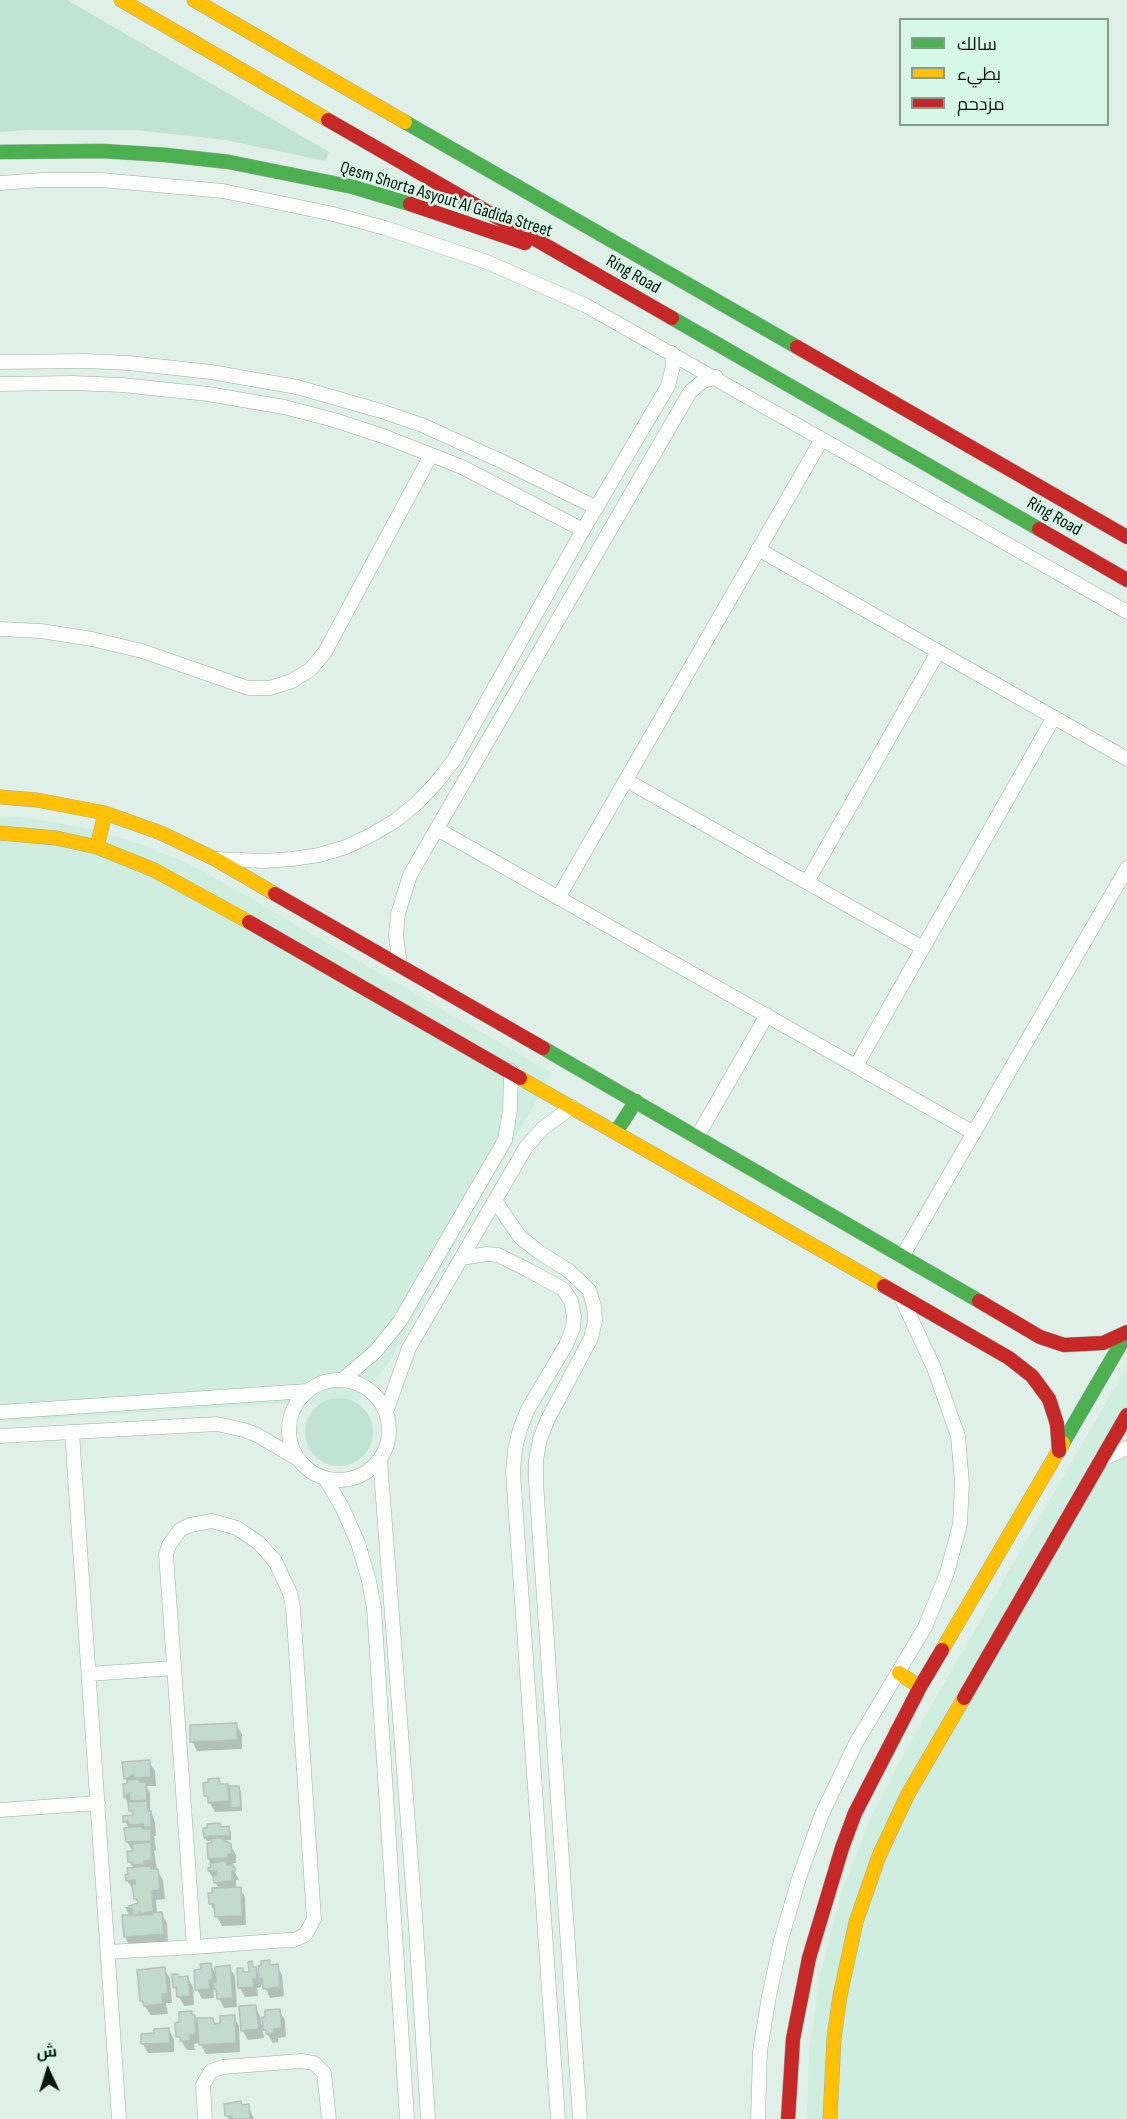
<!DOCTYPE html>
<meta charset="utf-8">
<style>
body{margin:0}
#map{position:relative;width:1127px;height:2119px;overflow:hidden;background:#def0e7;font-family:"Sofia Sans Condensed",Cairo,sans-serif}
canvas{display:block}
.legend{position:absolute;left:899px;top:18px;width:210px;height:108px;box-sizing:border-box;background:#d7f7e7;border:2px solid #859d91;margin:0;padding:8px 10px;list-style:none;font-size:18px;color:#0a1510}
.legend li{display:flex;align-items:center;gap:12px;height:30px}
.legend b{width:30px;border:2px solid #859d91}
.north{position:absolute;left:18px;top:2041px;width:60px;height:60px;-webkit-text-stroke:4px #d7f7e7;paint-order:stroke;rotate:356deg;font-size:16px;font-weight:700;line-height:24px;text-align:center;color:#0a1510}
.north::after{content:'';display:block;margin:auto;width:21px;height:27px;background:#0a1510;clip-path:polygon(50% 0,100% 100%,50% 72%,0 100%)}
</style>
<div id="map">
<canvas width="1127" height="2119"></canvas>
<ul class="legend">
<li><b style="height:8px;background:#4caf50"></b>سالك</li>
<li><b style="height:8px;background:#ffc107"></b>بطيء</li>
<li><b style="height:8px;background:#c62828"></b>مزدحم</li>
</ul>
<div class="north">ش</div>
</div>
<script>
const ctx = document.querySelector('canvas').getContext('2d');
ctx.lineJoin = 'round';
function fill(path, color) { ctx.fillStyle = color; ctx.fill(path, 'evenodd'); }
const shape = rows => new Path2D(rows.map(r => 'M' + r).join(''));
function stroke(path, color, width, dash) { ctx.strokeStyle = color; ctx.lineWidth = width; ctx.lineCap = dash ? 'butt' : 'round'; ctx.setLineDash(dash || []); ctx.stroke(path); }
function drawText(font, color, halo, rows, align = 'center') {
  ctx.font = font + ' "Sofia Sans Condensed",sans-serif'; ctx.lineWidth = 5; ctx.setLineDash([]); ctx.textBaseline = 'middle'; ctx.strokeStyle = halo; ctx.fillStyle = color; for (const [text, x, y, turn = 0] of rows) {
    ctx.save(); ctx.translate(x, y); ctx.rotate((+turn || 0) * Math.PI / 180); ctx.textAlign = isNaN(turn) ? turn : align; if (halo) ctx.strokeText(text, 0, 0); ctx.fillText(text, 0, 0); ctx.restore();
  }
}
fill(shape([
 [0,816,20,817,91,829,142,845,180,860,217,879,552,1073,389,1362,344,1419,322,1406,309,1403,289,1403,0,1422],
 [1127,1366,1127,2119,807,2119,809,2051,821,1971,841,1894,870,1819,907,1748]
]), '#d0eedf');
fill(shape([
 [0,0,67,0,329,152,325,161,226,140,137,130,28,130,0,132],
 '305 1432a34 34 0 1 1 68 0a34 34 0 1 1-68 0Z'
]), '#c1e3d3');
fill(shape([
 [236,1725,242,1734,242,1749,197,1751,192,1741],
 [149,1762,155,1771,156,1786,146,1786,150,1793,150,1809,155,1822,156,1836,154,1836,156,1850,154,1851,157,1870,163,1880,165,1899,156,1900,157,1914,161,1913,167,1923,168,1943,130,1946,125,1937,130,1917,125,1907,137,1907,139,1905,135,1898,134,1890,127,1881,134,1869,130,1862,133,1852,127,1841,129,1829,125,1821,134,1817,125,1797,125,1785,129,1785,125,1778],
 [218,1779,222,1786,227,1785,232,1794,238,1787,241,1791,242,1811,215,1812,206,1795],
 [220,1824,222,1828,229,1828,231,1832,231,1840,222,1840,230,1845,236,1855,236,1863,233,1863,233,1868,239,1880,236,1880,236,1888,240,1888,245,1897,246,1925,222,1926,210,1903,219,1889,209,1871,209,1869,212,1868,209,1859,213,1840,207,1841,205,1837],
 [269,1962,271,1966,277,1966,282,1975,284,1996,270,1998,264,1985,261,1985,261,1987,257,1988,258,1996,245,1997,240,1988,242,1969,244,1974,251,1973,251,1963,260,1977],
 [210,1965,217,1976,229,1967,235,1976,237,2007,224,2008,213,1986,214,1998,202,1999,197,1989,202,1971],
 [164,1969,170,1978,172,2003,166,2003,168,2014,151,2015,141,2001],
 [179,1978,188,1978,193,1987,194,2005,184,2006,179,1997,175,1987],
 [255,2007,260,2016,264,2038,248,2040,242,2030],
 [279,2011,285,2020,286,2037,278,2038,278,2042,273,2043,264,2029],
 [191,2013,199,2026,213,2019,216,2025,222,2025,234,2017,239,2026,240,2052,206,2054,200,2043,194,2044,195,2050,187,2050,178,2036],
 [169,2030,174,2039,174,2052,148,2053,143,2044,156,2034],
 [241,2103,243,2106,248,2106,254,2119,229,2119,226,2115]
]), '#0003');
const building = shape([
 [237,1723,237,1740,190,1742,190,1725,237,1723],
 [150,1760,151,1777,136,1778,133,1777,133,1774,128,1778,124,1779,122,1762,150,1760],
 [219,1778,220,1784,228,1784,229,1801,208,1803,208,1796,204,1796,203,1783,208,1782,208,1779,219,1778],
 [140,1779,140,1782,146,1782,147,1800,130,1801,129,1793,124,1798,123,1784,127,1783,127,1780,140,1779],
 [229,1786,239,1786,241,1807,231,1808,229,1786],
 [147,1801,148,1811,151,1811,151,1827,144,1827,143,1824,129,1825,128,1821,123,1822,123,1816,133,1815,132,1811,129,1811,128,1802,147,1801],
 [220,1823,221,1827,229,1826,230,1836,209,1836,209,1837,204,1838,203,1828,207,1828,207,1824,220,1823],
 [142,1826,142,1829,151,1829,151,1841,126,1842,124,1828,142,1826],
 [212,1838,221,1838,231,1844,232,1854,228,1854,228,1858,208,1859,207,1843,211,1843,212,1838],
 [151,1842,152,1860,144,1861,145,1864,132,1865,132,1862,128,1862,127,1851,133,1851,132,1844,151,1842],
 [226,1861,227,1865,233,1865,233,1867,235,1867,235,1871,232,1871,232,1881,214,1883,213,1876,217,1875,216,1871,208,1871,208,1868,211,1867,210,1863,226,1861],
 [150,1866,151,1869,158,1869,160,1890,152,1891,153,1911,140,1914,140,1911,137,1915,133,1915,132,1908,129,1909,129,1906,138,1903,137,1899,134,1899,132,1885,135,1884,135,1880,126,1881,125,1875,128,1874,127,1868,150,1866],
 [241,1887,242,1916,215,1917,214,1904,209,1904,208,1893,212,1893,212,1888,241,1887],
 [162,1912,164,1934,124,1937,122,1915,152,1915,152,1913,162,1912],
 [270,1960,270,1965,278,1964,280,1987,263,1989,262,1978,259,1979,258,1966,261,1965,261,1961,270,1960],
 [252,1961,253,1967,256,1967,257,1978,253,1979,254,1987,238,1988,237,1968,243,1968,243,1972,249,1972,248,1962,252,1961],
 [211,1963,213,1980,209,1980,210,1989,195,1990,194,1970,201,1969,200,1964,211,1963],
 [230,1965,233,1998,217,1999,216,1989,213,1989,213,1982,216,1982,215,1967,230,1965],
 [165,1967,168,1994,162,1994,163,2004,144,2006,143,2001,140,2001,137,1970,165,1967],
 [172,1974,178,1974,179,1977,188,1976,190,1996,177,1997,176,1987,173,1988,172,1974],
 [256,2005,259,2029,241,2031,239,2006,256,2005],
 [280,2009,282,2028,274,2029,274,2033,266,2034,266,2030,263,2030,262,2017,265,2017,265,2010,280,2009],
 [192,2011,192,2015,195,2015,196,2034,190,2035,190,2041,180,2041,180,2037,176,2037,175,2023,179,2022,179,2012,192,2011],
 [235,2015,236,2043,199,2045,197,2018,213,2018,214,2024,220,2023,220,2016,235,2015],
 [169,2028,170,2043,141,2044,141,2034,154,2033,154,2029,169,2028],
 [241,2101,242,2105,249,2104,250,2119,232,2119,232,2116,225,2116,224,2104,241,2101]
]);
fill(building, '#c3dacf');
stroke(building, '#b5c2bc', 1.5);
const street = shape([
 [0,183,42,180,101,180,223,191,333,214,385,228,487,262,585,305,1127,612],
 [0,362,86,361,129,363,211,372,297,387,381,411,422,425,501,461,597,508],
 [0,384,73,383,122,385,208,394,284,407,334,420,383,436,462,467,583,530],
 [758,549,1127,759],
 [0,629,41,631,92,639,142,651,248,688,270,688,292,681,311,669,325,652,431,455],
 [626,780,923,948],
 [437,829,974,1133],
 [217,859,264,861,292,859,319,855,346,847,371,835,395,821,417,803,436,783,454,760,583,530,668,386,673,366,672,353],
 [807,882,938,652],
 [558,898,822,439],
 [400,965,396,935,398,914,410,875,690,392,703,381,716,377],
 [856,1066,1054,717],
 [697,1137,767,1015],
 [496,1202,520,1237,539,1252,569,1271,589,1290,594,1306,595,1321,591,1338,548,1419,540,1439,536,1460,536,1482,580,2119],
 [903,1255,1127,868],
 [461,1258,487,1254,498,1255,530,1271,563,1289,571,1301,574,1316,573,1328,566,1345,528,1409,520,1429,515,1449,513,1472,558,2119],
 '289 1430a50 50 0 1 1 100 0a50 50 0 1 1-100 0Z',
 [342,1380,376,1351,400,1321,505,1140,510,1110,511,1071],
 [0,1412,307,1391],
 [386,1412,409,1348,526,1147,543,1128,572,1107],
 [72,1432,119,2119],
 [0,1436,217,1424,244,1430,257,1435,298,1459],
 [380,1459,415,1914,428,2119],
 [1102,1459,1127,1448],
 [325,1478,342,1507,358,1543,369,1581,374,1608,407,2119],
 [89,1674,174,1668],
 [0,1810,98,1803],
 [108,1952,194,1947,288,1940,294,1940,305,1935,314,1919,293,1607,290,1593,275,1561,259,1543,237,1528,212,1521,190,1525,180,1530,169,1545,166,1554,194,1947],
 [205,2119,203,2085,211,2071,223,2067,301,2061,314,2063,324,2073,329,2119],
 [758,2119,760,2051,769,1996,781,1940,800,1875,822,1814,856,1743,925,1627,947,1573,960,1524,962,1483,958,1436,934,1368,901,1297]
]);
const fast = shape([
 [405,122,797,347],
 [0,152,102,151,166,155,229,162,353,187,410,204],
 [672,318,1039,529],
 [543,1048,979,1301],
 [616,1132,636,1101],
 [1063,1443,1127,1333]
]);
const slow = shape([
 [121,0,328,120],
 [194,0,405,122],
 [0,797,37,800,105,813,161,833,215,859,275,894],
 [0,833,56,838,97,847,154,870,249,922],
 [97,847,105,813],
 [520,1078,884,1286],
 [942,1650,1063,1443],
 [899,1673,920,1687],
 [830,2119,834,2038,840,1996,856,1922,879,1856,908,1794,964,1698]
]);
const jam = shape([
 [328,120,672,318],
 [410,204,525,243],
 [797,347,1127,537],
 [1039,529,1127,580],
 [275,894,543,1048],
 [249,922,520,1078],
 [884,1286,1009,1358,1032,1376,1049,1399,1057,1424,1059,1451],
 [979,1301,1040,1337,1064,1345,1103,1343,1127,1332],
 [964,1698,1127,1415],
 [788,2119,793,2039,809,1958,842,1848,855,1813,920,1687,942,1650]
]);
stroke(street, '#a0aea7', 15);
stroke(fast, '#a0aea7', 15);
stroke(slow, '#a0aea7', 15);
stroke(jam, '#a0aea7', 15);
stroke(street, '#fafdfb', 14);
stroke(fast, '#4caf50', 14);
stroke(slow, '#ffc107', 14);
stroke(jam, '#c62828', 14);
drawText('18px', '#0a1510', '#d7f7e7', [
 ["Qesm Shorta Asyout Al Gadida Street",446,200,17],
 ["Ring Road",633,275,30],
 ["Ring Road",1054,517,30]
]);
</script>
